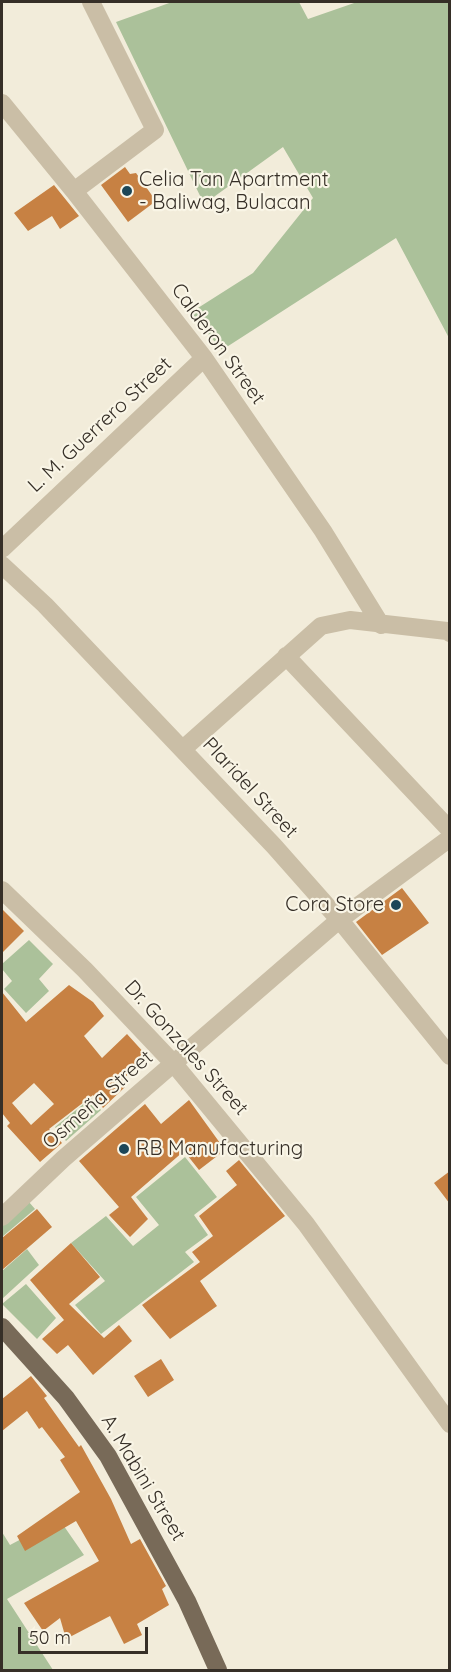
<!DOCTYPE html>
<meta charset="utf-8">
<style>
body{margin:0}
#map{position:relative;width:451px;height:1672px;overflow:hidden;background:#f2ecda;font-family:Quicksand,sans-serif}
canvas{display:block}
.frame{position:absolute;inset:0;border:3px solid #362f27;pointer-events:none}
.scale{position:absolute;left:18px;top:1627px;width:130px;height:27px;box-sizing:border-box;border:3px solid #362f27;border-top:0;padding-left:8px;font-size:18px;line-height:21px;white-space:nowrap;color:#362f27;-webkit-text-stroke:4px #f9f5e6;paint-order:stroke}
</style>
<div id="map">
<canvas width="451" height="1672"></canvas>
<div class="frame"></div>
<div class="scale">50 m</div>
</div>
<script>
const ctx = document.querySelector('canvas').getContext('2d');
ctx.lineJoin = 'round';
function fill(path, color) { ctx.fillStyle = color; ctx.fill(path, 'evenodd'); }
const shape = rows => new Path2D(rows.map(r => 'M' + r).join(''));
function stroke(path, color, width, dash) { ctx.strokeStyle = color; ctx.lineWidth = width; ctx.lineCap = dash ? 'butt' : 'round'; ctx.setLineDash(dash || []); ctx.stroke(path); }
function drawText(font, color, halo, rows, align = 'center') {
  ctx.font = font + ' Quicksand,sans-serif'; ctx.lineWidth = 4.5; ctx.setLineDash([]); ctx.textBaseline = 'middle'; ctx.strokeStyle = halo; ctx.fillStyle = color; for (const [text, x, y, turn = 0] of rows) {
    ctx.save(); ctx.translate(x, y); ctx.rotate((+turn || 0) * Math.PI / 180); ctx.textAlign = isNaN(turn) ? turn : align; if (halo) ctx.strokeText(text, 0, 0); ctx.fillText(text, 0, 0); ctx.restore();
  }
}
fill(shape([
 [172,2,299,2,308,19,357,2,449,2,449,338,396,238,222,350,190,313,253,273,313,198,283,147,204,204,116,22],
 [29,940,53,964,39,979,49,991,26,1013,4,989,12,981,2,969,2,964],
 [91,1098,101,1110,66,1141,55,1127],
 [185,1157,217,1197,194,1215,208,1235,185,1252,194,1262,101,1334,75,1305,105,1281,71,1243,106,1216,133,1246,159,1225,136,1197],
 [29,1202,35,1209,2,1237,2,1224],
 [27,1249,39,1265,2,1299,2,1271],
 [26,1284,56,1318,37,1339,2,1304],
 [59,1519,84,1555,7,1599,53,1670,2,1670,2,1532,10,1545]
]), '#abc19a');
fill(shape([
 [125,167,130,174,136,173,156,201,128,222,101,185],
 [54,185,79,216,60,229,52,216,28,231,14,213],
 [402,888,429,923,382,955,356,922],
 [2,909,24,931,2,953],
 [69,985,93,1002,104,1016,84,1036,102,1058,127,1034,146,1055,120,1083,125,1087,103,1108,93,1095,49,1129,62,1143,40,1162,7,1126,10,1123,2,1113,2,992,26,1022],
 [34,1083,54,1104,31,1125,12,1103],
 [189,1100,225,1150,199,1170,184,1151,131,1197,148,1219,130,1237,109,1215,119,1207,79,1161,145,1104,161,1124],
 [239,1160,285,1216,200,1281,217,1306,170,1339,142,1305,200,1262,192,1252,213,1236,199,1216,237,1185,226,1171],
 [450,1171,450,1204,434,1183],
 [37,1209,52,1227,2,1270,2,1238],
 [71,1243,100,1277,69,1304,104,1338,119,1325,132,1341,93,1375,68,1345,57,1354,42,1339,64,1320,30,1280],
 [161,1359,174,1380,148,1397,134,1376],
 [31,1376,47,1396,44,1398,79,1447,81,1445,111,1499,131,1544,140,1539,166,1586,162,1589,169,1605,137,1624,142,1635,124,1644,110,1616,66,1639,60,1618,43,1631,24,1603,99,1561,76,1521,25,1551,17,1536,80,1492,60,1460,65,1457,42,1427,39,1429,27,1411,2,1431,2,1399]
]), '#c78143');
stroke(shape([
 [2,103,74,191,204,358,323,531,381,625],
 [74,191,155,130,91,2],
 [2,549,204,358],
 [2,565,45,605,274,846,343,924,450,1056],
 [286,656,450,830],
 [183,749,321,626,350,620,447,631,450,633],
 [2,890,85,970,174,1064,306,1224,450,1424],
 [2,1217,63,1159,339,920,450,838]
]), '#cabea6', 18);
stroke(shape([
 [2,1327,66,1398,108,1456,187,1601,218,1670]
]), '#786a58', 18);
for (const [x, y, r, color] of [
 [127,191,6,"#1c4657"],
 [396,905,6,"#1c4657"],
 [124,1149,6,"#1c4657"]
]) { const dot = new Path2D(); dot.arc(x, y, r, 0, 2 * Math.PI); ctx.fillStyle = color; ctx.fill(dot); stroke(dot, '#f9f5e6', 2); }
drawText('20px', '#362f27', '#f9f5e6', [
 ["Celia Tan Apartment",139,180],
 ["- Baliwag, Bulacan",139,203],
 ["Cora Store",384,905,"right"],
 ["RB Manufacturing",136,1149]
], 'left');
drawText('20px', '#362f27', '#f9f5e6', [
 ["Calderon Street",218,344,54],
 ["L. M. Guerrero Street",100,425,-43],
 ["Plaridel Street",250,788,47],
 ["Dr. Gonzales Street",186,1048,48],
 ["Osmeña Street",98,1100,-41],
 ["A. Mabini Street",143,1478,59]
]);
</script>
